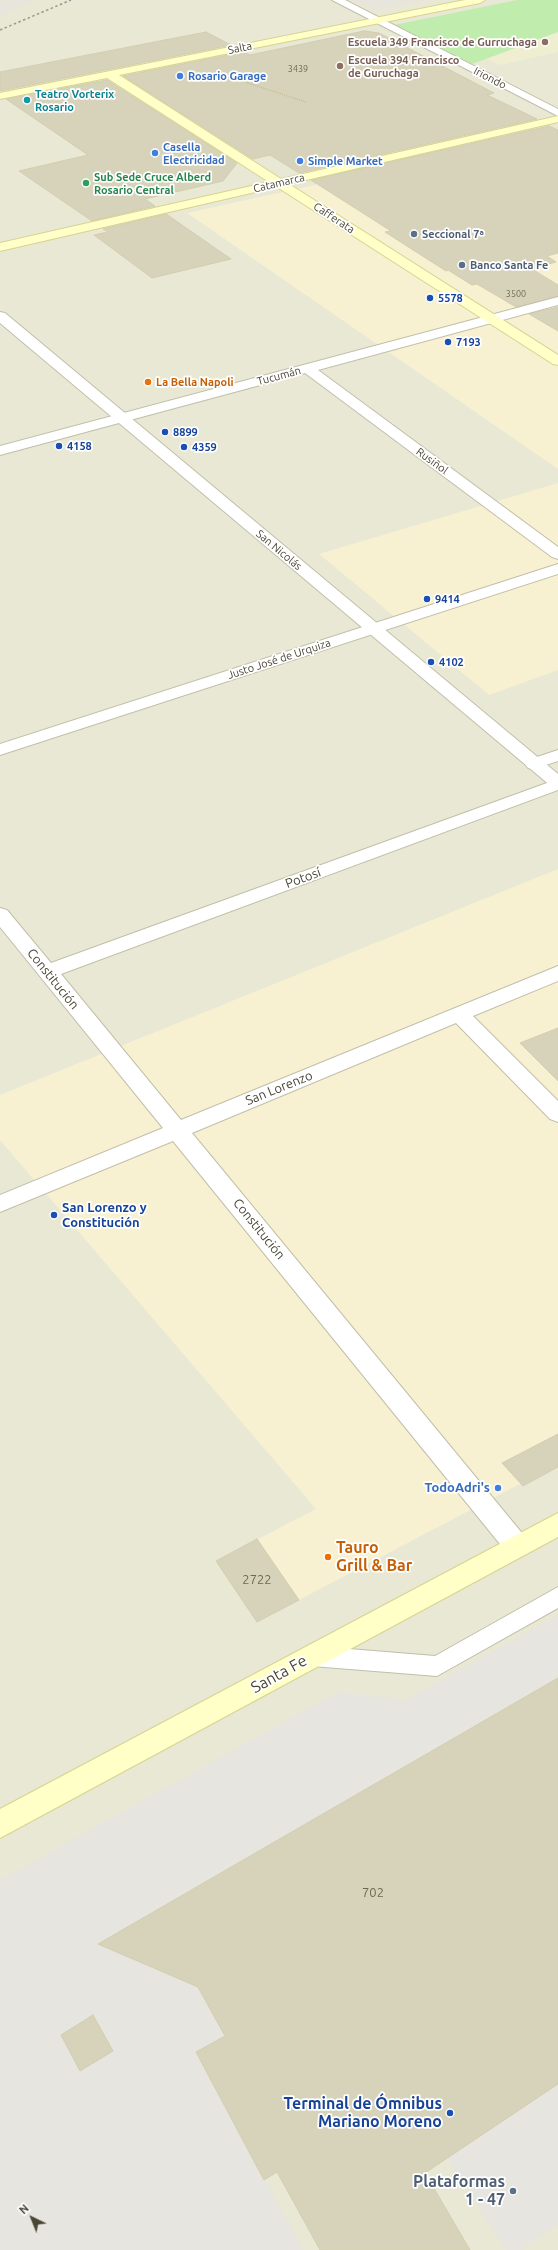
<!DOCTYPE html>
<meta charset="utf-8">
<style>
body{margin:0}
#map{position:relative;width:558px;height:2250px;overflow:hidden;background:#f5f4e7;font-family:Ubuntu,sans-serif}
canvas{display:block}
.north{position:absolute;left:12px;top:2198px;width:40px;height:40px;-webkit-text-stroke:3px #fff;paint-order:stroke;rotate:317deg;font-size:11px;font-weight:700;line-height:16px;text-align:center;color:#494635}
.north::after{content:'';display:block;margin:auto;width:14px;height:18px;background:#494635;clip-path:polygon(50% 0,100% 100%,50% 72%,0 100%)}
</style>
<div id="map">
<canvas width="558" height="2250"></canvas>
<div class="north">N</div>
</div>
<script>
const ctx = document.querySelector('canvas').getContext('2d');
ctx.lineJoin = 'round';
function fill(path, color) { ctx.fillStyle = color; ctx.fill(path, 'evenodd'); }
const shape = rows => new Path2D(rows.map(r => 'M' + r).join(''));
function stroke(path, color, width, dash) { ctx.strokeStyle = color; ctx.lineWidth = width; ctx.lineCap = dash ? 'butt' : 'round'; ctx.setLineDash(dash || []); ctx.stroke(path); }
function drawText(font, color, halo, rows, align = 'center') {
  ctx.font = font + ' Ubuntu,sans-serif'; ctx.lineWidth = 3.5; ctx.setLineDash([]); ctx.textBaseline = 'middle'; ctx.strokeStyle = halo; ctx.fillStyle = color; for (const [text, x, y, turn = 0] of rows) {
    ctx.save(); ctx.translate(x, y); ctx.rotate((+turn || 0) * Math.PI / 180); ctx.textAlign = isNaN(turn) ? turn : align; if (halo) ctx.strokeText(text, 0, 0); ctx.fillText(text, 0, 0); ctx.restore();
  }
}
fill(shape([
 [0,0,558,0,558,2250,0,2250]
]), '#e9e8d5');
fill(shape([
 [415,163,558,248,558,469,187,213],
 [558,483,558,670,489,695,319,554],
 [558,869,558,1464,257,1622,216,1561,316,1509,0,1140,0,1095]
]), '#f8f1d1');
fill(shape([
 [0,0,35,0,0,16],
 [351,0,428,0,374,10]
]), '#e7e5dc');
fill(shape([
 [558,32,558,52,501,65,487,59]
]), '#efeed0');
fill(shape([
 [517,0,558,0,558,32,472,64,394,25]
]), '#c0ecad');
fill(shape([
 [558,1615,558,1678,98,1944,198,1987,225,2036,196,2052,303,2250,0,2250,0,1880,338,1692,406,1700],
 [558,2084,558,2224,521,2250,506,2250,448,2158]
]), '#e6e5df');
const building = shape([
 [364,31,379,33,494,93,487,95,537,119,299,173,270,155,253,159,123,76,243,52,250,55,364,31],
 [206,32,231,45,0,91,0,72,206,32],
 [107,80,237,163,223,181,145,199,155,206,92,221,19,171,88,155,6,99,107,80],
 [549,126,558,130,558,253,547,256,556,262,532,269,558,285,558,296,516,307,477,284,472,285,448,270,446,271,385,232,391,231,311,180,549,126],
 [166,214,231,259,152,278,94,235,108,232,103,229,166,214],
 [558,307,558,331,529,314,558,307],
 [558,1028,558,1081,520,1043,558,1028],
 [558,1434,558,1467,523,1486,502,1463,558,1434],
 [257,1539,299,1600,257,1622,216,1561,257,1539],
 [558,1678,558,2084,425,2173,470,2250,320,2250,277,2172,264,2180,196,2052,225,2036,198,1987,98,1944,558,1678],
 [93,2015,113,2051,80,2071,61,2035,93,2015]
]);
fill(building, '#d7d3bb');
stroke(building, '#d3ceae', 1);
const service = shape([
 [558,1587,558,1608,437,1676,312,1666,304,1663,301,1656,304,1649,312,1646,435,1656,558,1587]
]);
const minor = shape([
 [332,0,345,0,558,109,558,116,332,0],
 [558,297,558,305,318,370,558,547,558,559,552,557,305,373,0,455,0,446,558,297],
 [558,564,558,574,0,755,0,744,558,564],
 [558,750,558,761,534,769,528,768,525,764,528,760,558,750],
 [558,779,558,790,61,974,181,1120,558,966,558,981,473,1016,558,1101,558,1122,550,1119,456,1023,192,1133,526,1538,530,1546,526,1554,517,1557,508,1554,173,1141,0,1212,0,1195,163,1128,0,927,0,908,7,910,51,963,558,779]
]);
const tertiary = shape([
 [0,312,5,313,558,774,558,788,552,787,0,323,0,312]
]);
const secondary = shape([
 [465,0,485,0,480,3,119,75,281,179,558,116,558,122,289,184,558,355,558,365,553,364,277,187,0,251,0,243,269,182,107,78,0,99,0,93,465,0],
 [558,1513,558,1537,0,1838,0,1809,558,1513]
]);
stroke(service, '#c1bfa9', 2);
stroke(minor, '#c1bfa9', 2);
stroke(tertiary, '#c1bfa9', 2);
stroke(secondary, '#d5d491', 2);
stroke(shape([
 [223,75,306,102]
]), '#c4bf99', 1.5, [1, 1]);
fill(service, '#fff');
fill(minor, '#fff');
fill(tertiary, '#fff');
fill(secondary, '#ffffc7');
stroke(shape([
 [0,30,71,0]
]), '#979797', 1.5, [2.5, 2.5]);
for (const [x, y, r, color] of [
 [545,42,4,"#8d6e63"],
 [340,66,4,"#8d6e63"],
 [180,76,4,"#3f7fe0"],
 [27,100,4,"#0f9aa8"],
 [155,153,4,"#3f7fe0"],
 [300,161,4,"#3f7fe0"],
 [86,183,4,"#2e9e5b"],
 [414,234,4,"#5c6f8a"],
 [462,265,4,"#5c6f8a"],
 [430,298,4,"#1a4fb4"],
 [448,342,4,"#1a4fb4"],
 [148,382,4,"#e8710a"],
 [165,432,4,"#1a4fb4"],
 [59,446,4,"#1a4fb4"],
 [184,447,4,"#1a4fb4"],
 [427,599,4,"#1a4fb4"],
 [431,662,4,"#1a4fb4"],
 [54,1215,4,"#1a4fb4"],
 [498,1488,4,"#3f7fe0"],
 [328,1557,4,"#e8710a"],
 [450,2113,4,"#1a4fb4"],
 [513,2191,4,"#5c6f8a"]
]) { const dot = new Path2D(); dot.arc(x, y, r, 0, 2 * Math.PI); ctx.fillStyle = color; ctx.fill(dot); stroke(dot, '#fff', 1.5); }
drawText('9px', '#6c6956', null, [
 ["3439",298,69],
 ["3500",516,294]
]);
drawText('bold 11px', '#785e54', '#fff', [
 ["Escuela 349 Francisco de Gurruchaga",537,42],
 ["Escuela 394 Francisco",348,60,"left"],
 ["de Guruchaga",348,73,"left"]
], 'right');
drawText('11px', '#494635', '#fff', [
 ["Salta",240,48,-11],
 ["Iriondo",490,78,27],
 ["Catamarca",279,183,-13],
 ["Cafferata",334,218,33],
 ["Tucumán",279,376,-15],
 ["Rusiñol",432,461,36],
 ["San Nicolás",279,550,40],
 ["Justo José de Urquiza",279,659,-18]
]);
drawText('bold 11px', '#366cbe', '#fff', [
 ["Rosario Garage",188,76],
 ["Casella",163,147],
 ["Electricidad",163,160],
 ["Simple Market",308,161]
], 'left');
drawText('bold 11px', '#0d838f', '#fff', [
 ["Teatro Vorterix",35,94],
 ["Rosario",35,107]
], 'left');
drawText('bold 11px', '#27864d', '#fff', [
 ["Sub Sede Cruce Alberd",94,177],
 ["Rosario Central",94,190]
], 'left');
drawText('bold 11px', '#4e5e75', '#fff', [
 ["Seccional 7ª",422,234],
 ["Banco Santa Fe",470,265]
], 'left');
drawText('bold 11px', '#164399', '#fff', [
 ["5578",438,298],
 ["7193",456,342],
 ["8899",173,432],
 ["4158",67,446],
 ["4359",192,447],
 ["9414",435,599],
 ["4102",439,662]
], 'left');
drawText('bold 11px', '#c56008', '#fff', [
 ["La Bella Napoli",156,382]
], 'left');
drawText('13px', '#494635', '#fff', [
 ["Potosí",303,878,-20],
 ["Constitución",53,979,51],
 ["San Lorenzo",279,1088,-22],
 ["Constitución",259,1229,51]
]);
drawText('bold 13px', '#164399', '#fff', [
 ["San Lorenzo y",62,1208],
 ["Constitución",62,1223]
], 'left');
drawText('bold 13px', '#366cbe', '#fff', [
 ["TodoAdri's",490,1488]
], 'right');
drawText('13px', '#6c6956', null, [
 ["2722",257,1580],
 ["702",373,1893]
]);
drawText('bold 16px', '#c56008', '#fff', [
 ["Tauro",336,1548],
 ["Grill & Bar",336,1566]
], 'left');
drawText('16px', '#494635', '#fff', [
 ["Santa Fe",279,1674,-29]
]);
drawText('bold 16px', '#164399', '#fff', [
 ["Terminal de Ómnibus",442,2104],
 ["Mariano Moreno",442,2122]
], 'right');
drawText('bold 16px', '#4e5e75', '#fff', [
 ["Plataformas",505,2182],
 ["1 - 47",505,2200]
], 'right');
</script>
